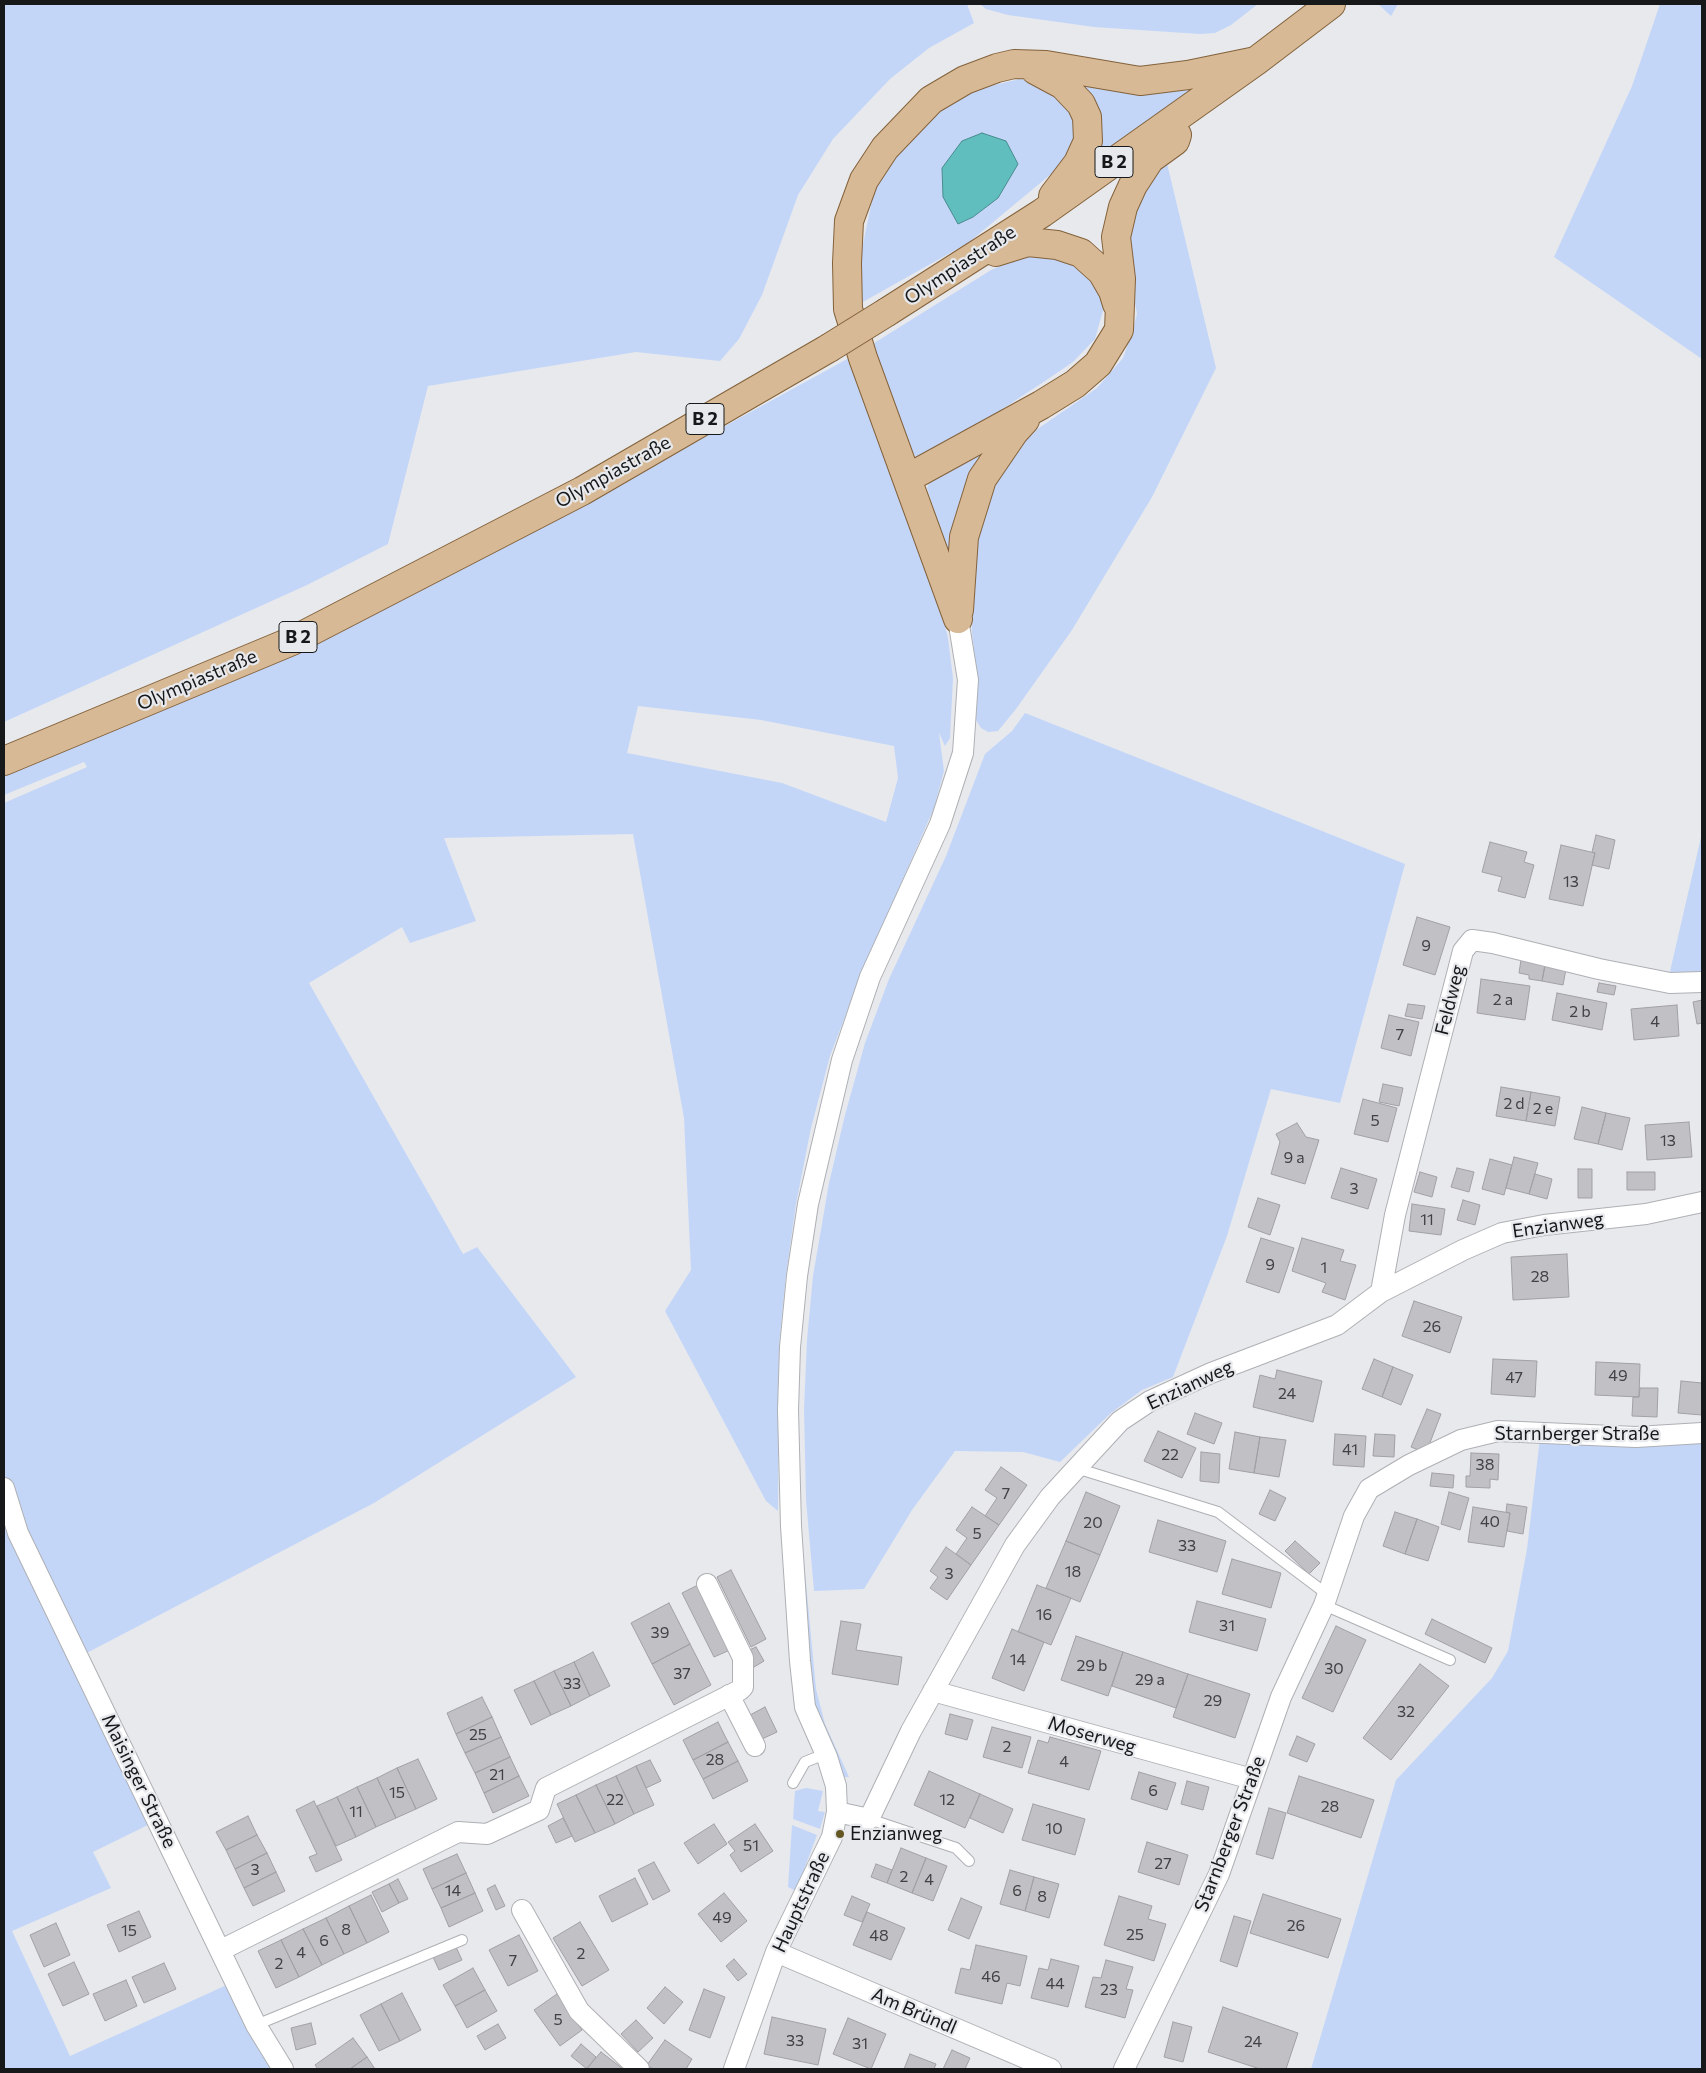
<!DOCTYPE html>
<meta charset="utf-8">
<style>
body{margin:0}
#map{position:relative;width:1706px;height:2073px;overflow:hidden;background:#e7e9ed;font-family:Commissioner,sans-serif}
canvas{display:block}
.frame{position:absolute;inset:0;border:5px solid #171819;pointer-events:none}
</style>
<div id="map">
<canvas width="1706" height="2073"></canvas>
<div class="frame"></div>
</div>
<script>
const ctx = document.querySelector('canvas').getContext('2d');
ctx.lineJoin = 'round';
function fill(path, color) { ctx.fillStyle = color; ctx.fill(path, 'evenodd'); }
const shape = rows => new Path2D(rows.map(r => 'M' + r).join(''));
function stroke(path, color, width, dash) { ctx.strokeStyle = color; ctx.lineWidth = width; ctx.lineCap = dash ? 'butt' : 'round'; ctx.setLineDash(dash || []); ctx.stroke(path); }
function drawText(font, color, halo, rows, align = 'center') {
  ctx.font = font + ' Commissioner,sans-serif'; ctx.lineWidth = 4.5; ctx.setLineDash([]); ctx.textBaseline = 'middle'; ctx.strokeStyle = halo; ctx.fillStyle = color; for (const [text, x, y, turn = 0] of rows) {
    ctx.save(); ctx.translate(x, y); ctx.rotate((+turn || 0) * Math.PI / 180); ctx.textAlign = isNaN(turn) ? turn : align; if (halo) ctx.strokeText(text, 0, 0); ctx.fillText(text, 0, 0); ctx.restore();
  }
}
fill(shape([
 [4,4,967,4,974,23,929,48,890,79,833,139,798,195,762,295,739,339,720,361,636,352,428,386,388,544,307,585,4,722],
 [980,4,1258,4,1231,25,1215,33,1200,34,1094,27,1008,15,986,9],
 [1378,4,1398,4,1391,16],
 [1660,4,1702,4,1702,359,1554,257,1632,86],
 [1068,77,1208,79,1092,163],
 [1020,79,1048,84,1068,101,1077,123,1074,155,968,243,861,303,858,269,875,185,896,153,917,130,944,109,977,89],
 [1165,155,1216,368,1152,497,1072,630,1016,709,998,731,988,732,981,728,976,720,977,677,972,633,968,558,975,519,1007,458,1039,428,1097,388,1123,358,1132,333,1137,314,1125,250,1132,201],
 [1052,254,1074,261,1094,277,1104,307,1095,339,1073,362,1048,379,928,458,916,457,907,443,871,345,991,270,1024,255],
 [849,358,938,597,948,638,953,678,950,738,945,746,939,733,944,771,934,808,861,975,830,1056,811,1128,796,1204,786,1275,779,1345,778,1511,766,1501,665,1311,691,1270,684,1118,633,834,444,838,476,921,410,943,402,927,309,983,463,1254,477,1247,576,1377,374,1503,79,1657,150,1824,93,1852,111,1888,12,1931,70,2056,229,1984,278,2069,4,2069,4,803,87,767,84,762,4,795,4,770,603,493],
 [638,706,761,720,894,746,898,778,886,822,782,783,627,753],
 [1012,428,950,559,927,488,932,475],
 [1025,713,1405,864,1340,1103,1271,1089,1227,1236,1173,1377,1142,1390,1111,1413,1060,1462,1023,1452,955,1451,912,1510,864,1589,814,1591,806,1500,804,1409,807,1340,813,1276,829,1183,845,1115,865,1043,889,979,946,856,985,754,1012,731],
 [1702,833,1702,978,1668,980],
 [1702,1437,1702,2069,1311,2069,1396,1780,1492,1678,1508,1651,1527,1549,1540,1438],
 [802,1541,816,1689,825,1724,849,1777,842,1777,813,1707,808,1659],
 [806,1788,823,1791,818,1811,825,1812,820,1829,793,1819,795,1791],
 [792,1825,817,1835,796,1891,788,1887]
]), '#c4d6f8');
const water = shape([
 [982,133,1006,141,1018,164,998,198,973,217,958,224,943,197,942,168,962,141,982,133]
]);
fill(water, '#60bebf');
stroke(water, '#4a8c8d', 1);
const building = shape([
 [1596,835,1615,840,1609,869,1592,865,1595,853,1592,852,1596,835],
 [1490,842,1527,852,1524,862,1534,865,1525,898,1498,891,1502,877,1482,872,1490,842],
 [1561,845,1595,853,1583,906,1549,899,1561,845],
 [1417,917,1450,927,1435,975,1403,965,1417,917],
 [1521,960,1545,965,1542,981,1529,979,1529,975,1519,973,1521,960],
 [1545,965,1566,969,1563,985,1542,981,1545,965],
 [1481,979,1530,986,1525,1020,1477,1013,1481,979],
 [1599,983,1616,986,1614,995,1597,992,1599,983],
 [1557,993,1607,1003,1602,1030,1552,1020,1557,993],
 [1702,1000,1702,1023,1697,1024,1693,1002,1702,1000],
 [1408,1004,1425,1006,1422,1019,1405,1016,1408,1004],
 [1677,1005,1679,1036,1634,1040,1631,1009,1677,1005],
 [1389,1015,1419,1022,1411,1056,1381,1048,1389,1015],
 [1383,1084,1403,1088,1399,1106,1379,1102,1383,1084],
 [1501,1087,1531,1092,1526,1121,1496,1116,1501,1087],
 [1531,1092,1560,1097,1555,1126,1526,1121,1531,1092],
 [1363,1099,1397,1108,1388,1142,1354,1134,1363,1099],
 [1582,1107,1606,1113,1598,1144,1574,1139,1582,1107],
 [1606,1113,1630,1118,1622,1150,1598,1144,1606,1113],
 [1689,1122,1692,1157,1647,1160,1645,1125,1689,1122],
 [1297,1123,1306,1137,1319,1140,1305,1184,1271,1174,1280,1142,1276,1134,1297,1123],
 [1514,1157,1538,1163,1529,1194,1506,1188,1514,1157],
 [1490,1159,1512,1165,1504,1195,1482,1189,1490,1159],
 [1341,1168,1377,1179,1368,1209,1331,1198,1341,1168],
 [1457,1168,1474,1172,1469,1192,1451,1187,1457,1168],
 [1578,1169,1592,1169,1592,1198,1578,1198,1578,1169],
 [1420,1172,1437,1177,1432,1197,1414,1192,1420,1172],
 [1627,1172,1655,1172,1655,1190,1627,1190,1627,1172],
 [1535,1174,1552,1179,1547,1199,1529,1194,1535,1174],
 [1258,1198,1280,1205,1270,1235,1248,1227,1258,1198],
 [1463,1200,1480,1205,1475,1225,1457,1220,1463,1200],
 [1412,1204,1445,1209,1441,1235,1409,1231,1412,1204],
 [1261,1238,1294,1248,1279,1293,1246,1282,1261,1238],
 [1302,1238,1344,1250,1340,1261,1356,1265,1345,1300,1322,1292,1326,1283,1292,1271,1302,1238],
 [1567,1254,1569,1297,1513,1300,1511,1257,1567,1254],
 [1414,1301,1462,1317,1450,1353,1402,1336,1414,1301],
 [1374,1359,1393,1367,1382,1397,1362,1389,1374,1359],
 [1493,1359,1537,1361,1535,1397,1491,1394,1493,1359],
 [1596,1362,1640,1364,1639,1397,1595,1395,1596,1362],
 [1393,1367,1413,1375,1401,1405,1382,1397,1393,1367],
 [1277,1370,1322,1381,1313,1422,1253,1407,1260,1375,1275,1379,1277,1370],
 [1681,1381,1702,1383,1702,1415,1678,1413,1681,1381],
 [1640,1388,1658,1388,1657,1417,1632,1416,1633,1397,1639,1397,1640,1388],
 [1427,1409,1441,1414,1426,1453,1411,1447,1427,1409],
 [1195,1413,1222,1423,1214,1444,1187,1434,1195,1413],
 [1158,1431,1196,1448,1182,1478,1144,1461,1158,1431],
 [1235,1432,1260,1437,1254,1473,1229,1469,1235,1432],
 [1335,1434,1366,1436,1364,1467,1333,1465,1335,1434],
 [1375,1434,1395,1435,1394,1457,1373,1456,1375,1434],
 [1260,1437,1286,1440,1279,1477,1254,1473,1260,1437],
 [1201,1452,1220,1454,1219,1483,1200,1481,1201,1452],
 [1471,1453,1499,1454,1498,1480,1490,1479,1490,1488,1466,1487,1466,1476,1470,1476,1471,1453],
 [1001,1467,1027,1485,999,1525,985,1516,997,1498,985,1490,1001,1467],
 [1432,1473,1454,1475,1453,1488,1430,1486,1432,1473],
 [1270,1490,1286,1498,1275,1521,1259,1514,1270,1490],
 [1086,1492,1120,1506,1100,1555,1066,1541,1086,1492],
 [1449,1492,1469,1498,1460,1530,1441,1524,1449,1492],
 [1507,1504,1527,1507,1523,1534,1507,1531,1510,1513,1506,1512,1507,1504],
 [972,1507,999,1525,971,1565,956,1554,967,1538,956,1530,972,1507],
 [1473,1507,1510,1513,1504,1547,1468,1542,1473,1507],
 [1395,1512,1417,1519,1405,1554,1383,1546,1395,1512],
 [1417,1519,1439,1527,1428,1561,1405,1554,1417,1519],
 [1158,1520,1226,1541,1217,1572,1149,1552,1158,1520],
 [1066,1541,1100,1555,1080,1602,1046,1588,1066,1541],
 [1295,1541,1320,1563,1309,1574,1285,1551,1295,1541],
 [946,1547,971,1565,947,1600,930,1588,938,1577,930,1571,946,1547],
 [1232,1559,1281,1573,1271,1608,1222,1594,1232,1559],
 [731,1570,766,1639,751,1647,717,1577,731,1570],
 [698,1585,730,1650,714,1657,682,1593,698,1585],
 [1037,1585,1071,1598,1051,1645,1018,1632,1037,1585],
 [1197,1601,1266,1619,1257,1651,1189,1632,1197,1601],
 [669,1603,690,1644,652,1664,631,1623,669,1603],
 [1432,1619,1492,1648,1485,1663,1425,1634,1432,1619],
 [841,1621,861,1624,856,1650,902,1657,898,1685,832,1674,841,1621],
 [1336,1626,1366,1640,1333,1712,1302,1698,1336,1626],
 [1012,1629,1044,1642,1024,1691,992,1678,1012,1629],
 [1076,1636,1123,1652,1108,1696,1061,1680,1076,1636],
 [690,1644,711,1685,674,1705,652,1664,690,1644],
 [756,1647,764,1661,754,1667,745,1652,756,1647],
 [593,1652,610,1686,590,1696,574,1662,593,1652],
 [1123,1652,1188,1674,1176,1708,1112,1686,1123,1652],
 [574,1662,590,1696,571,1706,554,1671,574,1662],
 [1420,1664,1449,1686,1391,1760,1363,1738,1420,1664],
 [554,1671,571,1706,551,1715,534,1681,554,1671],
 [1188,1674,1250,1694,1235,1738,1173,1717,1188,1674],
 [534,1681,551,1715,531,1725,514,1690,534,1681],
 [482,1697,492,1717,456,1734,447,1713,482,1697],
 [765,1707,777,1732,762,1739,750,1715,765,1707],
 [950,1714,973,1720,967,1740,945,1734,950,1714],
 [492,1717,501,1737,465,1753,456,1734,492,1717],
 [718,1722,728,1742,693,1760,683,1740,718,1722],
 [992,1727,1031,1737,1022,1768,983,1757,992,1727],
 [1297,1736,1315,1744,1307,1762,1289,1755,1297,1736],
 [501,1737,510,1757,475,1773,465,1753,501,1737],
 [1050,1737,1101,1751,1089,1790,1028,1773,1038,1740,1048,1743,1050,1737],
 [728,1742,738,1761,703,1779,693,1760,728,1742],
 [510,1757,519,1776,484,1793,475,1773,510,1757],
 [418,1759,437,1799,416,1809,397,1768,418,1759],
 [650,1760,661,1781,646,1788,636,1766,650,1760],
 [738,1761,748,1781,713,1799,703,1779,738,1761],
 [636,1766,654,1805,634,1814,616,1776,636,1766],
 [397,1768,416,1809,396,1818,377,1778,397,1768],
 [929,1771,980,1794,965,1828,914,1805,929,1771],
 [1139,1772,1176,1783,1167,1810,1131,1799,1139,1772],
 [519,1776,529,1796,493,1813,484,1793,519,1776],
 [616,1776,634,1814,615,1824,596,1785,616,1776],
 [1299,1776,1374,1800,1361,1838,1287,1813,1299,1776],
 [377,1778,396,1818,376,1827,357,1787,377,1778],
 [1187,1781,1209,1787,1203,1810,1181,1804,1187,1781],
 [596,1785,615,1824,595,1833,576,1795,596,1785],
 [357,1787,376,1827,356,1837,337,1797,357,1787],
 [980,1794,1013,1809,1003,1833,970,1818,980,1794],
 [576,1795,595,1833,575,1842,557,1804,576,1795],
 [337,1797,356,1837,336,1846,317,1806,337,1797],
 [314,1801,342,1860,316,1872,309,1857,317,1854,296,1810,314,1801],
 [1033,1804,1085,1819,1075,1855,1022,1840,1033,1804],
 [1269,1808,1286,1813,1273,1859,1256,1854,1269,1808],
 [248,1816,257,1835,226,1850,216,1832,248,1816],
 [563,1818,572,1836,556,1843,548,1826,563,1818],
 [714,1824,727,1844,698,1864,684,1843,714,1824],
 [755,1824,773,1851,741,1872,730,1855,735,1851,728,1842,755,1824],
 [257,1835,267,1853,235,1869,226,1850,257,1835],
 [1147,1842,1188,1855,1179,1885,1138,1872,1147,1842],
 [901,1848,926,1858,912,1893,887,1883,901,1848],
 [267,1853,276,1872,244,1888,235,1869,267,1853],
 [457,1854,466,1873,432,1889,423,1869,457,1854],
 [926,1858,947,1866,933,1901,912,1893,926,1858],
 [654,1862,670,1891,653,1900,638,1870,654,1862],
 [876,1864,892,1870,887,1883,871,1877,876,1864],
 [1010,1870,1034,1877,1025,1911,1000,1904,1010,1870],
 [276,1872,285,1891,253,1906,244,1888,276,1872],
 [466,1873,475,1893,441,1908,432,1889,466,1873],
 [1034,1877,1059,1884,1049,1918,1025,1911,1034,1877],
 [635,1878,648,1904,612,1922,599,1896,635,1878],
 [398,1879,408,1899,399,1903,389,1884,398,1879],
 [389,1884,399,1903,382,1912,372,1892,389,1884],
 [495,1885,505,1906,496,1910,487,1889,495,1885],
 [475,1893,483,1911,449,1927,441,1908,475,1893],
 [724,1893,747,1921,721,1942,698,1914,724,1893],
 [1263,1894,1341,1919,1328,1958,1250,1933,1263,1894],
 [371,1895,389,1932,367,1943,349,1906,371,1895],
 [852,1896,870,1904,862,1922,844,1915,852,1896],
 [1119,1896,1152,1906,1148,1919,1166,1924,1154,1961,1104,1945,1119,1896],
 [961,1898,982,1907,969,1939,948,1930,961,1898],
 [349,1906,367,1943,344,1954,326,1918,349,1906],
 [139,1911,151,1937,119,1952,107,1925,139,1911],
 [867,1912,905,1928,891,1960,853,1945,867,1912],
 [1234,1916,1251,1921,1237,1967,1220,1961,1234,1916],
 [326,1918,344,1954,322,1965,303,1929,326,1918],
 [580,1922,609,1970,582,1986,553,1938,580,1922],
 [56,1923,70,1955,44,1967,30,1935,56,1923],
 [303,1929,322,1965,299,1977,281,1940,303,1929],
 [519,1935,538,1971,508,1986,489,1950,519,1935],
 [281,1940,299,1977,276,1988,258,1951,281,1940],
 [976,1945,1027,1956,1020,1986,1007,1983,1002,2004,955,1993,961,1968,970,1970,976,1945],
 [456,1947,462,1960,439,1970,433,1957,456,1947],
 [734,1959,747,1974,738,1981,726,1966,734,1959],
 [1051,1959,1079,1966,1068,2007,1031,1998,1039,1968,1048,1970,1051,1959],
 [1106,1960,1133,1967,1126,1989,1133,1990,1125,2018,1085,2007,1093,1977,1101,1978,1106,1960],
 [74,1962,89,1994,63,2006,48,1974,74,1962],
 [164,1963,176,1989,144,2003,132,1977,164,1963],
 [473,1968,485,1990,455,2006,443,1985,473,1968],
 [126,1980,137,2006,105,2021,93,1994,126,1980],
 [665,1987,683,2002,664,2024,647,2008,665,1987],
 [704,1989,725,1997,710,2038,689,2030,704,1989],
 [485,1990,497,2011,467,2028,455,2006,485,1990],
 [402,1993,421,2030,400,2041,381,2004,402,1993],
 [557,1994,582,2030,560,2046,534,2010,557,1994],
 [381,2004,400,2041,379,2051,360,2015,381,2004],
 [1223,2007,1298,2033,1286,2069,1260,2069,1208,2052,1223,2007],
 [772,2017,826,2029,818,2065,764,2054,772,2017],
 [848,2018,886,2034,871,2069,833,2054,848,2018],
 [636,2020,653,2038,638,2052,621,2034,636,2020],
 [1173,2022,1192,2027,1183,2062,1164,2057,1173,2022],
 [311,2023,316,2044,296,2050,291,2028,311,2023],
 [498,2024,506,2038,485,2050,477,2036,498,2024],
 [353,2038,367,2057,350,2069,318,2069,315,2065,353,2038],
 [665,2040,692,2059,686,2069,653,2069,647,2065,665,2040],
 [581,2044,596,2057,587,2069,571,2056,581,2044],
 [952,2050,970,2058,965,2069,943,2069,952,2050],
 [601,2052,623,2069,586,2069,601,2052],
 [910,2054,936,2064,934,2069,904,2069,910,2054],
 [367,2057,375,2069,350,2069,367,2057]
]);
fill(building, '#c1c0c5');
stroke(building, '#a1a0a5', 1);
const service = shape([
 [1076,1468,1218,1512,1328,1595],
 [1324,1605,1450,1660],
 [793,1783,805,1762,825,1754],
 [869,1819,956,1848,969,1861],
 [256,2025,462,1940]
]);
const minor = shape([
 [1381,1292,1395,1215,1463,951,1472,940,1493,943,1599,969,1670,983,1702,982],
 [4,1488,18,1533,256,2025,283,2069],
 [933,1691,1252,1779],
 [729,1695,755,1746],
 [837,1812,869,1819,911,1731,1015,1545,1050,1497,1120,1421,1150,1401,1211,1373,1337,1325,1381,1292,1463,1250,1502,1233,1544,1225,1646,1214,1702,1202],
 [522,1910,579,2011,639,2069],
 [221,1950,458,1832,487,1834,539,1810,546,1788,740,1690,743,1687,743,1658,707,1584],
 [776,1952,1051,2069],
 [734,2069,776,1952,832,1837,837,1812,836,1786,827,1757,805,1707,800,1661,791,1526,788,1410,790,1347,797,1276,808,1204,842,1060,870,977,940,824,963,753,968,680,958,619],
 [1124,2069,1219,1874,1281,1697,1324,1605,1354,1516,1369,1489,1409,1465,1461,1440,1498,1431,1636,1437,1702,1433]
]);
const primary = shape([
 [1035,70,1063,85,1081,104,1087,117,1088,141,1078,163,1053,196],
 [996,252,1028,242,1057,245,1081,253,1102,272,1113,291,1117,304],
 [887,312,1042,213,1256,61,1331,4],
 [908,478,1041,405,1075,384,1098,364,1119,330,1121,279,1116,237,1123,207,1133,185,1150,159,1175,141,1177,135],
 [959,610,964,537,982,479,1014,432,1025,420],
 [958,619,863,358,848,309,847,263,849,221,864,180,885,148,931,100,965,80,997,68,1014,64,1046,65,1140,81,1188,75,1256,61],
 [4,761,292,641,582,491,829,348]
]);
stroke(service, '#aeb0b4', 12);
stroke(minor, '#aeb0b4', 22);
stroke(primary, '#83623b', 30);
stroke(service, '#fff', 10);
stroke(minor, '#fff', 20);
stroke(primary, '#d7b995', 28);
const primaryBridge = shape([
 [829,348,887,312]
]);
stroke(primaryBridge, '#83623b', 30, []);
stroke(primaryBridge, '#d7b995', 28);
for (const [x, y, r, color] of [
 [840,1834,5,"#645724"]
]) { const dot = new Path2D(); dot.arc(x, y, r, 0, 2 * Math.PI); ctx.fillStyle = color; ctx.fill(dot); stroke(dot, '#e7e9ed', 2); }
drawText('16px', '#424244', null, [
 ["13",1571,882],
 ["9",1426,946],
 ["2 a",1503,1000],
 ["2 b",1580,1012],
 ["4",1655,1022],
 ["7",1400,1035],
 ["2 d",1514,1104],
 ["2 e",1543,1109],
 ["5",1375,1121],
 ["13",1668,1141],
 ["9 a",1294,1158],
 ["3",1354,1189],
 ["11",1427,1220],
 ["9",1270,1265],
 ["1",1324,1268],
 ["28",1540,1277],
 ["26",1432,1327],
 ["49",1618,1376],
 ["47",1514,1378],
 ["24",1287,1394],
 ["41",1350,1450],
 ["22",1170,1455],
 ["38",1485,1465],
 ["7",1006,1494],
 ["40",1490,1522],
 ["20",1093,1523],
 ["5",977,1534],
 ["33",1187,1546],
 ["18",1073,1572],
 ["3",949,1574],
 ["16",1044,1615],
 ["31",1227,1626],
 ["39",660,1633],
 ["14",1018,1660],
 ["29 b",1092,1666],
 ["30",1334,1669],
 ["37",682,1674],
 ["29 a",1150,1680],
 ["33",572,1684],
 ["29",1213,1701],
 ["32",1406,1712],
 ["25",478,1735],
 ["2",1007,1747],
 ["28",715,1760],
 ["4",1064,1762],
 ["21",497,1775],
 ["6",1153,1791],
 ["15",397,1793],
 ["22",615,1800],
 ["12",947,1800],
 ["28",1330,1807],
 ["11",356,1812],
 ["10",1054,1829],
 ["51",751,1846],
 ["27",1163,1864],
 ["3",255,1870],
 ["2",904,1877],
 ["4",929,1880],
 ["14",453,1891],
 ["6",1017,1891],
 ["8",1042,1897],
 ["49",722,1918],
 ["26",1296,1926],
 ["8",346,1930],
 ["15",129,1931],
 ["25",1135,1935],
 ["48",879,1936],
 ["6",324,1941],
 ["4",301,1953],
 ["2",581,1954],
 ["7",513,1961],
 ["2",279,1964],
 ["46",991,1977],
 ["44",1055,1984],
 ["23",1109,1990],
 ["5",558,2020],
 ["33",795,2041],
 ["24",1253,2042],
 ["31",860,2044]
]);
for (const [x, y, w] of [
 [1114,162,38],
 [705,419,38],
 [298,637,38]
]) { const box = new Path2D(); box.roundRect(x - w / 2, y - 15.5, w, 31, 4); ctx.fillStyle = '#e7e9ed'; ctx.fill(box); stroke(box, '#171819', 1); }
drawText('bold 18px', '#171819', null, [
 ["B 2",1114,162],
 ["B 2",705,419],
 ["B 2",298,637]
]);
drawText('19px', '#171819', '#e7e9ed', [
 ["Olympiastraße",960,265,-33],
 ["Olympiastraße",613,472,-29],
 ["Olympiastraße",197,680,-23],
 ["Feldweg",1450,1000,-76],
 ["Enzianweg",1558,1225,-8],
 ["Enzianweg",1190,1385,-25],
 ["Starnberger Straße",1577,1434],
 ["Moserweg",1092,1735,16],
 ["Maisinger Straße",139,1781,64],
 ["Starnberger Straße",1230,1834,-69],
 ["Hauptstraße",801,1902,-65],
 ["Am Bründl",914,2011,23]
]);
drawText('19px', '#171819', '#e7e9ed', [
 ["Enzianweg",850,1834]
], 'left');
</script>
